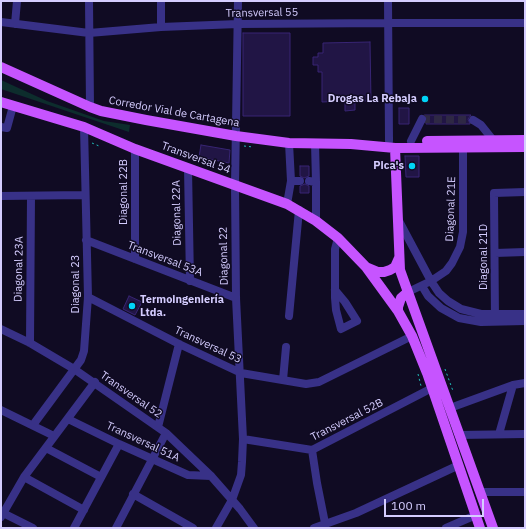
<!DOCTYPE html>
<meta charset="utf-8">
<style>
body{margin:0}
#map{position:relative;width:526px;height:529px;overflow:hidden;background:#100b23;font-family:"IBM Plex Sans",sans-serif}
canvas{display:block}
.frame{position:absolute;inset:0;border:2px solid #d5cdff;pointer-events:none}
.scale{position:absolute;left:384px;top:499px;width:100px;height:18px;box-sizing:border-box;border:2px solid #d5cdff;border-top:0;padding-left:5px;font-size:12px;line-height:14px;white-space:nowrap;color:#d5cdff;-webkit-text-stroke:3px #100b23;paint-order:stroke}
</style>
<div id="map">
<canvas width="526" height="529"></canvas>
<div class="frame"></div>
<div class="scale">100 m</div>
</div>
<script>
const ctx = document.querySelector('canvas').getContext('2d');
ctx.lineJoin = 'round';
function fill(path, color) { ctx.fillStyle = color; ctx.fill(path, 'evenodd'); }
const shape = rows => new Path2D(rows.map(r => 'M' + r).join(''));
function stroke(path, color, width, dash) { ctx.strokeStyle = color; ctx.lineWidth = width; ctx.lineCap = dash ? 'butt' : 'round'; ctx.setLineDash(dash || []); ctx.stroke(path); }
function drawText(font, color, halo, rows, align = 'center') {
  ctx.font = font + ' "IBM Plex Sans",sans-serif'; ctx.lineWidth = 3; ctx.setLineDash([]); ctx.textBaseline = 'middle'; ctx.strokeStyle = halo; ctx.fillStyle = color; for (const [text, x, y, turn = 0] of rows) {
    ctx.save(); ctx.translate(x, y); ctx.rotate((+turn || 0) * Math.PI / 180); ctx.textAlign = isNaN(turn) ? turn : align; if (halo) ctx.strokeText(text, 0, 0); ctx.fillText(text, 0, 0); ctx.restore();
  }
}
fill(shape([
 [1,80,47,101,104,121,130,125,129,132,1,89]
]), '#0d2d2d');
const building = shape([
 [243,33,290,33,290,116,243,116,243,33],
 [370,42,371,101,355,101,355,110,345,111,345,101,322,102,322,72,318,72,318,65,313,65,313,57,318,57,318,53,323,53,323,43,370,42],
 [399,108,409,108,409,124,399,124,399,108],
 [425,115,471,115,468,119,470,124,426,124,427,118,425,115],
 [201,145,230,150,229,163,199,157,201,145],
 [405,156,419,156,419,177,406,177,405,156],
 [300,166,309,166,309,176,304,178,300,176,300,166],
 [305,184,309,186,309,193,300,193,300,186,305,184],
 [129,296,142,302,135,315,123,309,129,296]
]);
fill(building, '#211545');
stroke(building, '#382574', 1);
stroke(shape([
 [422,119,473,120]
]), '#2e2844', 8, [8, 4]);
stroke(shape([
 [92,143,99,146,99,144],
 [244,146,253,147],
 [445,369,453,391],
 [418,374,421,386]
]), '#21bfbc', 1, [2, 3]);
stroke(shape([
 [89,1,90,107],
 [161,1,161,27],
 [388,1,389,141],
 [1,22,89,33,161,27,238,24,388,23,525,23],
 [15,24,17,1],
 [473,120,481,125,493,140],
 [1,127,7,128,13,106],
 [411,141,422,119],
 [289,143,291,181,300,181],
 [188,168,190,281],
 [309,181,316,182,315,143],
 [316,182,316,221],
 [1,196,85,195],
 [287,204,291,181],
 [399,221,431,281,439,293,448,301,461,309,481,314,525,314],
 [86,240,236,298],
 [495,253,525,252],
 [135,259,135,149],
 [422,286,428,296,441,308,459,318,481,322,525,321],
 [335,290,345,302,357,321,341,329,336,310,335,298,335,249,338,238],
 [408,292,431,281,446,271,452,263,460,247,463,232,463,147],
 [88,297,179,344,241,373,306,384,319,382,412,336],
 [289,316,299,210],
 [495,321,494,193,525,192],
 [1,329,30,343,74,369,166,433,211,476,240,509,254,528],
 [30,343,31,196],
 [283,380,286,347],
 [450,408,513,385,525,383],
 [1,410,54,436],
 [68,419,119,444,188,475,211,476],
 [33,425,81,360,84,351,88,297,84,127],
 [158,427,179,344],
 [499,434,513,385],
 [459,435,525,434],
 [243,439,312,450,432,388],
 [46,448,101,477],
 [312,450,317,483,325,523],
 [24,477,84,510],
 [481,492,525,492],
 [133,494,193,528],
 [3,513,33,528],
 [1,517,24,477,95,382],
 [74,528,119,444],
 [116,528,166,433],
 [216,528,232,500,241,475,242,462,243,439,236,298,235,185,238,1],
 [314,528,356,513,459,465],
 [446,528,476,515]
]), '#383187', 8);
stroke(shape([
 [1,67,90,107,101,111,146,120,236,136,289,143,351,144,395,148,525,147],
 [1,102,84,127,135,149,287,204,316,221,338,238,366,267,398,311,412,336,427,373,480,528],
 [427,141,525,140],
 [395,148,400,270,493,528],
 [366,267,378,272,384,272,390,270,395,267,399,258],
 [398,311,398,307,401,298,408,292]
]), '#c654ff', 10);
for (const [x, y, r, color] of [
 [425,99,4,"#00d4f8"],
 [412,166,4,"#00d4f8"],
 [132,306,4,"#00d4f8"]
]) { const dot = new Path2D(); dot.arc(x, y, r, 0, 2 * Math.PI); ctx.fillStyle = color; ctx.fill(dot); stroke(dot, '#100b23', 1.5); }
drawText('11px', '#d5cdff', '#100b23', [
 ["Transversal 55",262,13,-1],
 ["Corredor Vial de Cartagena",174,112,10],
 ["Transversal 54",196,158,20],
 ["Diagonal 22B",124,192,-90],
 ["Diagonal 21E",451,209,-88],
 ["Diagonal 22A",177,213,-91],
 ["Diagonal 22",224,256,-91],
 ["Diagonal 21D",484,257,-90],
 ["Transversal 53A",165,259,21],
 ["Diagonal 23A",19,269,-89],
 ["Diagonal 23",76,284,-90],
 ["Transversal 53",208,345,25],
 ["Transversal 52",131,395,35],
 ["Transversal 52B",347,420,-27],
 ["Transversal 51A",143,442,25]
]);
drawText('bold 11px', '#d5cdff', '#100b23', [
 ["Drogas La Rebaja",417,99],
 ["Pica's",404,166],
 ["Termoingeniería",140,300,"left"],
 ["Ltda.",140,313,"left"]
], 'right');
</script>
